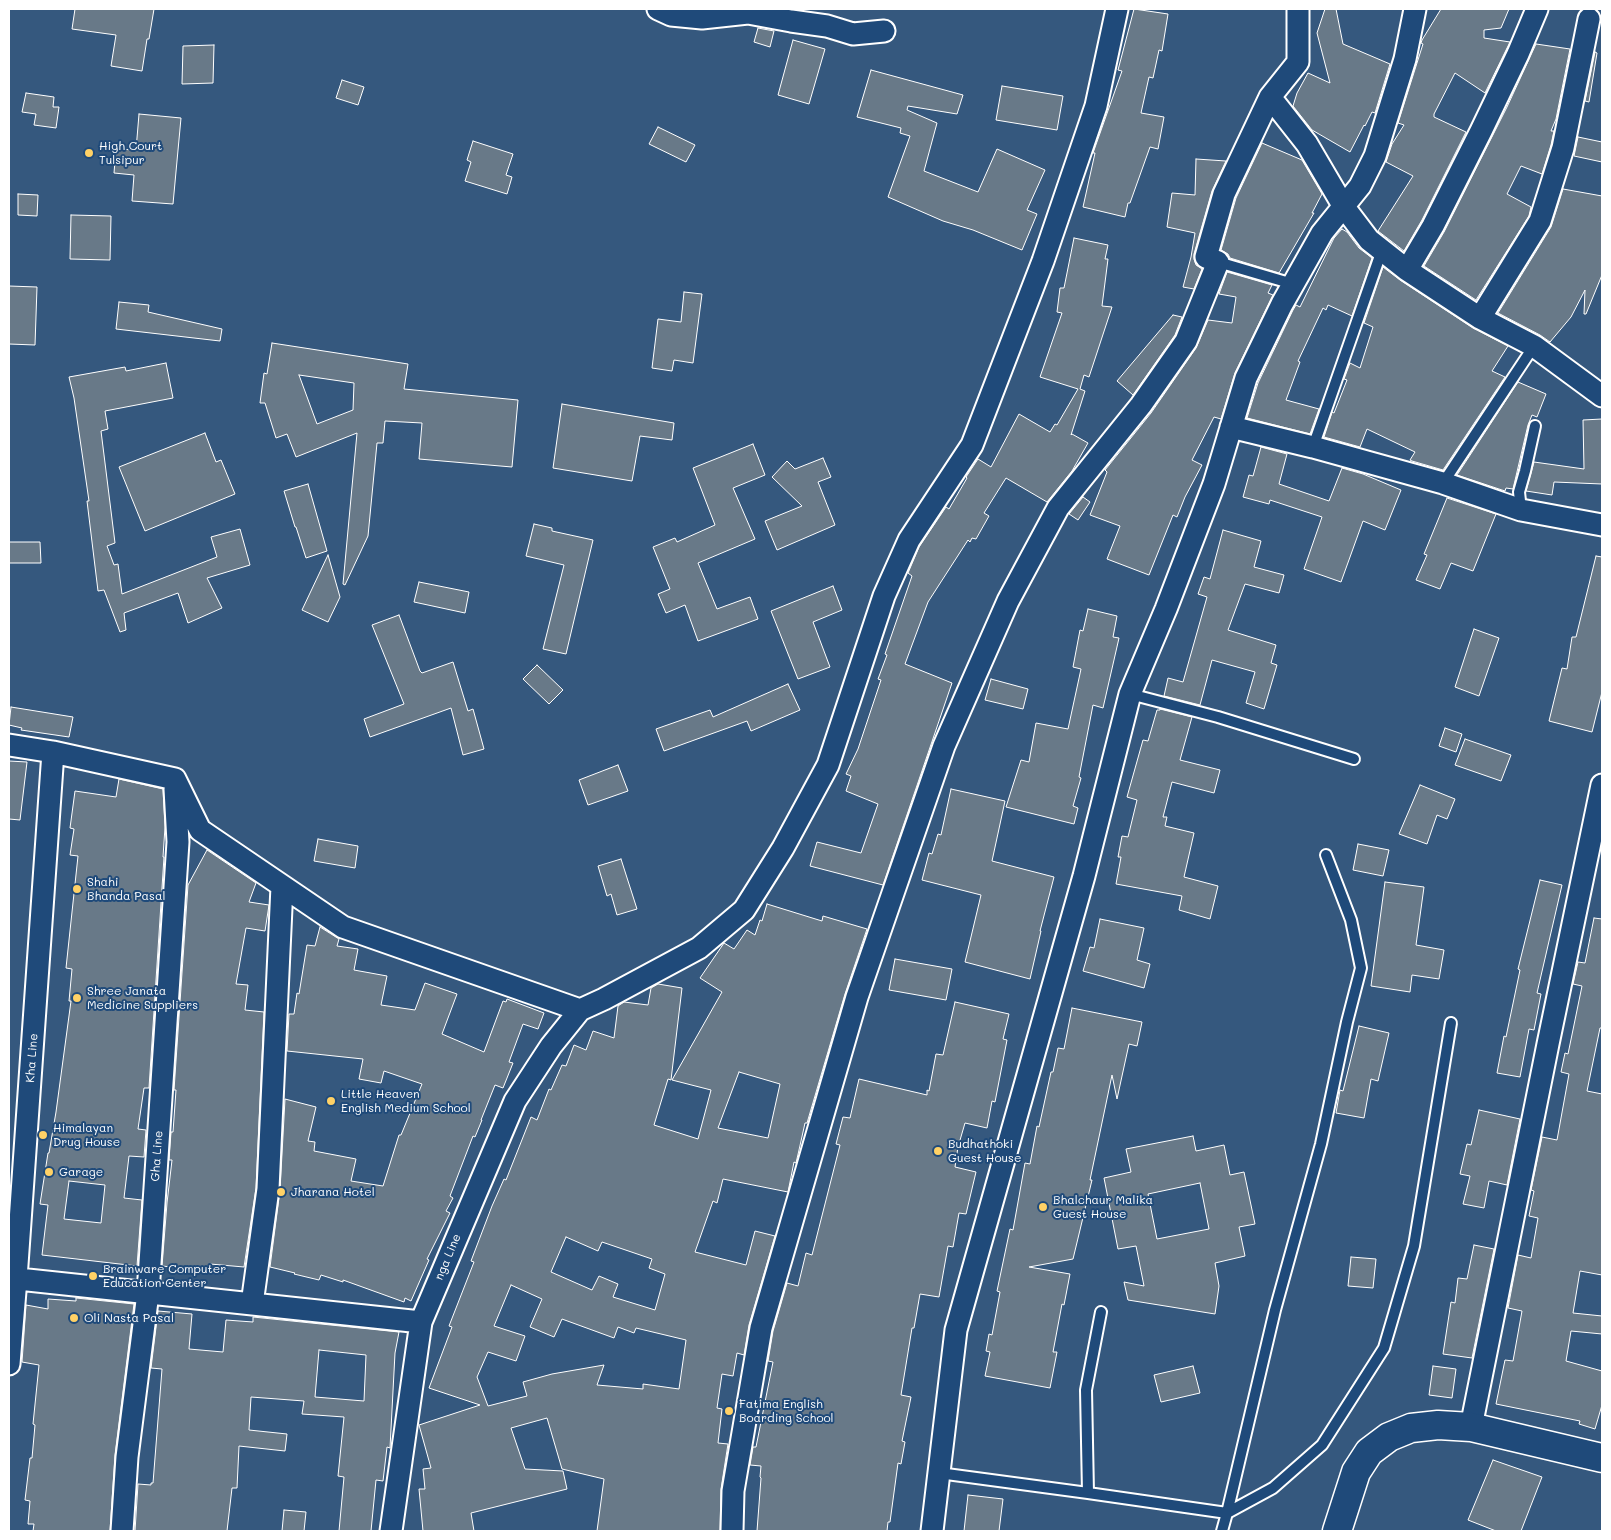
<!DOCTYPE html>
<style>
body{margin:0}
#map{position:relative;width:1611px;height:1540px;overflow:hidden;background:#35587e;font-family:Mali,sans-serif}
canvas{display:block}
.frame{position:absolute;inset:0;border:10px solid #fff;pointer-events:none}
</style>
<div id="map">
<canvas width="1611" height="1540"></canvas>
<div class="frame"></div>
</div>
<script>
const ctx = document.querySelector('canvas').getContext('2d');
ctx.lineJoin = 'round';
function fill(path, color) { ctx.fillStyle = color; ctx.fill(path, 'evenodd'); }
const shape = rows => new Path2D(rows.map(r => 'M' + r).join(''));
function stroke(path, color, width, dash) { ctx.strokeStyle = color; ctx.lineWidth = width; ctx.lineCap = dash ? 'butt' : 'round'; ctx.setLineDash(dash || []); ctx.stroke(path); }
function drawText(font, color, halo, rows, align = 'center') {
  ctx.font = font + ' Mali,sans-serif'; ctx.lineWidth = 4; ctx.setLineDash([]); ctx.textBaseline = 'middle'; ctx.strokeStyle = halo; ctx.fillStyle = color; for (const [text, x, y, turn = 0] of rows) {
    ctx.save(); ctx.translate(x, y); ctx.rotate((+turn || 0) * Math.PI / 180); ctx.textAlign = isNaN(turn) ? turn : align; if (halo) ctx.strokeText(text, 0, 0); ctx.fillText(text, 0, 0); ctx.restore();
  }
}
const building = shape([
 [75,9,154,9,149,39,147,39,142,71,111,66,116,35,72,29,75,9],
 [1134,9,1168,14,1162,51,1159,50,1153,78,1149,77,1141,113,1164,117,1158,149,1150,147,1130,203,1128,203,1125,217,1083,207,1095,153,1093,153,1122,71,1118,70,1134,9],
 [1325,9,1336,9,1343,44,1390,64,1375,113,1372,112,1365,126,1364,125,1350,152,1312,130,1293,106,1297,93,1308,73,1330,83,1317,33,1325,9],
 [1441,9,1509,9,1501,28,1484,30,1484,38,1510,42,1485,93,1455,73,1434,114,1434,117,1466,132,1422,220,1404,251,1378,231,1413,176,1386,162,1392,144,1404,125,1398,123,1423,44,1421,43,1422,40,1441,9],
 [758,28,774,31,770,47,754,42,758,28],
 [793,40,825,49,809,104,778,95,793,40],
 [1536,44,1570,49,1556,119,1551,131,1554,131,1551,145,1542,174,1521,166,1507,194,1531,207,1529,216,1476,300,1424,266,1444,232,1507,107,1536,44],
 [214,45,213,83,182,84,183,46,214,45],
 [1595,52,1597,53,1589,102,1585,101,1595,52],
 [871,70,963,95,957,114,908,106,907,110,937,123,924,171,978,192,997,149,1045,170,1027,210,1037,214,1022,250,973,230,943,221,888,197,910,136,900,133,901,128,857,117,871,70],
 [342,80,364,87,358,105,336,98,342,80],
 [1002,86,1063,96,1057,130,996,120,1002,86],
 [26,93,54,97,53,107,59,107,56,128,34,125,36,114,22,112,26,93],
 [139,114,181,118,173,204,132,201,134,175,114,173,116,149,136,150,139,114],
 [658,127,695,145,686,162,649,144,658,127],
 [1578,137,1602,142,1602,162,1574,156,1578,137],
 [473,141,513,154,506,175,512,177,507,194,465,181,471,162,467,160,473,141],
 [1262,143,1302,160,1322,194,1312,213,1314,213,1279,273,1230,258,1228,254,1221,250,1236,198,1262,143],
 [1196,159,1226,161,1212,191,1194,254,1194,259,1196,265,1202,269,1194,289,1183,287,1191,257,1195,233,1167,227,1172,193,1195,195,1196,159],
 [1563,189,1602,196,1602,275,1586,314,1584,314,1585,290,1571,317,1550,342,1540,335,1498,313,1551,227,1563,189],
 [18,194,38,195,37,216,18,215,18,194],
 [71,215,111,216,110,260,70,259,71,215],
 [1342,229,1347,232,1359,248,1372,258,1352,316,1328,305,1326,310,1323,308,1298,361,1300,362,1286,400,1319,409,1310,434,1247,418,1258,383,1293,310,1296,305,1300,307,1334,238,1342,229],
 [1074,238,1108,245,1105,259,1108,259,1102,306,1112,307,1089,377,1084,375,1080,389,1085,391,1071,435,1072,434,1088,443,1072,471,1047,502,1006,478,984,513,989,516,976,539,972,538,970,542,968,540,928,602,905,664,952,683,883,885,810,866,817,842,861,853,878,804,846,791,851,776,846,774,858,749,881,680,878,679,887,655,885,654,912,576,908,573,919,547,946,507,949,509,967,478,966,477,978,459,991,467,1019,414,1050,432,1055,424,1057,425,1078,389,1040,377,1062,313,1057,312,1060,288,1064,288,1074,238],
 [1383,267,1400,280,1473,328,1508,346,1492,371,1505,377,1443,470,1412,461,1410,460,1415,452,1367,429,1360,447,1324,437,1332,412,1334,413,1347,380,1344,379,1350,363,1360,368,1373,327,1364,323,1383,267],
 [1227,272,1272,285,1268,293,1273,295,1235,373,1221,419,1214,417,1192,460,1202,465,1185,497,1177,517,1173,515,1149,575,1107,559,1120,526,1090,515,1107,472,1105,470,1151,413,1196,348,1208,320,1232,323,1236,297,1219,294,1227,272],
 [9,286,37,287,35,345,9,344,9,286],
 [684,292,702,294,693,363,674,360,672,371,652,368,658,319,681,322,684,292],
 [119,302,149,305,148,312,222,329,220,341,116,329,119,302],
 [1173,315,1182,317,1175,335,1133,395,1117,381,1173,315],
 [272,343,408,364,404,389,518,400,512,467,419,459,422,423,385,421,383,443,377,443,368,536,345,585,343,584,357,433,296,457,287,434,276,438,265,403,260,403,264,373,267,374,272,343],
 [299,375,354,383,353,410,317,424,299,375],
 [166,363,173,398,105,411,108,429,101,431,115,543,107,546,114,565,118,564,122,594,217,557,211,537,240,529,250,565,207,578,222,608,188,623,178,593,124,613,126,630,120,632,104,590,98,591,87,501,89,501,74,398,69,377,125,367,126,371,166,363],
 [1518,382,1546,394,1537,417,1532,415,1528,425,1513,489,1506,488,1505,491,1457,475,1518,382],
 [562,404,674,423,672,440,640,436,632,481,553,468,562,404],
 [1602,419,1602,484,1554,482,1552,495,1526,491,1534,462,1584,469,1583,420,1602,419],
 [205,433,216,462,221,460,235,494,145,531,119,467,205,433],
 [753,444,765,475,733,488,755,539,698,563,717,609,750,597,758,619,698,641,685,605,666,613,658,594,670,589,653,547,675,538,677,542,715,525,693,468,753,444],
 [1261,447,1287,454,1279,484,1329,501,1342,468,1363,474,1401,490,1385,530,1363,521,1341,582,1304,569,1322,517,1270,500,1269,504,1243,497,1249,475,1253,476,1261,447],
 [823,458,831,477,818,482,835,525,777,550,765,521,802,506,772,477,787,461,795,469,823,458],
 [308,484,327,551,306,558,296,527,295,527,284,491,308,484],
 [1083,497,1090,502,1078,520,1069,514,1083,497],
 [1447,498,1496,514,1473,571,1451,563,1440,589,1416,580,1427,555,1424,554,1447,498],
 [534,524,552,528,552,531,593,540,566,654,543,649,564,565,526,556,534,524],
 [1223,530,1261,541,1254,567,1284,575,1279,593,1245,584,1228,630,1276,645,1271,663,1277,665,1264,709,1246,703,1255,672,1212,660,1200,705,1164,696,1168,678,1183,682,1207,597,1198,594,1204,577,1210,579,1223,530],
 [9,542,40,542,41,563,9,563,9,542],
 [328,555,340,597,328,622,302,610,328,555],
 [1596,556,1602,557,1602,692,1592,732,1549,721,1562,668,1567,669,1572,637,1576,637,1596,556],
 [419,582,469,592,465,613,414,602,419,582],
 [833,586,842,610,813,622,830,667,798,679,771,611,833,586],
 [1088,609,1117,616,1113,637,1119,638,1103,708,1093,705,1079,777,1081,778,1073,806,1078,808,1074,824,1006,807,1021,760,1029,762,1036,723,1068,729,1081,669,1073,667,1080,630,1083,631,1088,609],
 [399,615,420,671,422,673,453,662,468,711,473,709,484,749,463,755,451,708,370,737,364,719,404,704,372,625,399,615],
 [1474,629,1499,638,1479,696,1455,687,1474,629],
 [537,665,563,690,549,704,523,679,537,665],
 [991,679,1028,689,1023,709,985,700,991,679],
 [788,684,800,710,751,731,747,721,664,751,656,729,710,710,713,717,788,684],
 [11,707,73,717,69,737,21,730,22,728,9,725,11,707],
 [1160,709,1192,717,1180,760,1220,770,1214,793,1172,782,1163,817,1167,817,1165,826,1194,833,1184,877,1218,886,1210,919,1179,910,1182,896,1116,884,1121,857,1118,857,1122,836,1128,837,1137,800,1127,797,1143,740,1148,741,1157,710,1160,710,1160,709],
 [1445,728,1462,734,1456,752,1439,746,1445,728],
 [1465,739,1511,755,1501,781,1455,765,1465,739],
 [9,761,27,762,20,820,9,819,9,761],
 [618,765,628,791,588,805,579,780,618,765],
 [119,779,163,789,165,827,163,857,164,857,149,1088,144,1088,138,1129,146,1130,144,1157,129,1156,124,1198,142,1200,137,1266,42,1255,48,1205,40,1204,48,1153,49,1153,56,1112,71,1001,69,1001,72,969,66,968,78,856,70,855,74,829,70,828,75,791,116,797,119,779],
 [69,1181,105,1185,101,1223,64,1219,69,1181],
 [1420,785,1455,799,1447,819,1437,815,1427,844,1399,834,1420,785],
 [951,789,1005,801,992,861,1054,877,1040,931,1041,931,1030,979,965,962,981,895,922,880,929,853,932,854,938,834,941,835,951,789],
 [318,839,358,846,355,868,314,861,318,839],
 [1358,844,1389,850,1383,876,1353,870,1358,844],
 [207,850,256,883,249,902,269,905,265,931,246,928,236,984,248,985,245,1010,264,1012,256,1188,244,1267,210,1264,210,1271,162,1266,167,1203,172,1160,169,1160,171,1132,173,1132,176,1090,174,1090,188,885,207,850],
 [621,859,637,909,617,915,611,894,607,896,598,866,621,859],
 [1540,880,1562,885,1537,993,1541,994,1534,1030,1529,1029,1520,1077,1497,1073,1504,1036,1506,1037,1520,970,1518,969,1540,880],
 [1385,882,1424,887,1416,945,1444,950,1439,979,1412,975,1410,992,1371,986,1385,882],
 [767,904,822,921,823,916,867,929,845,994,807,1123,805,1123,799,1150,796,1163,794,1162,788,1192,723,1179,717,1203,713,1201,695,1252,746,1265,755,1231,775,1236,749,1325,744,1355,737,1353,733,1376,722,1374,717,1408,722,1409,718,1443,728,1444,721,1489,720,1531,597,1531,604,1479,562,1469,547,1418,511,1428,525,1469,563,1471,567,1489,471,1513,474,1531,423,1531,419,1489,425,1489,423,1469,431,1468,419,1425,480,1405,429,1388,452,1327,449,1326,474,1262,471,1261,492,1206,504,1179,506,1180,531,1117,537,1120,549,1089,551,1090,562,1065,566,1066,574,1045,586,1050,593,1031,614,1038,618,1006,624,1002,648,1005,651,988,658,984,682,988,671,1080,668,1079,654,1125,698,1139,711,1090,672,1080,722,992,700,978,724,943,734,949,747,930,755,935,760,920,762,921,767,904],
 [739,1072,780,1084,768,1138,718,1128,739,1072],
 [566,1237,598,1251,602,1242,652,1259,649,1268,665,1274,655,1310,613,1297,618,1284,599,1276,592,1290,551,1272,566,1237],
 [511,1285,542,1299,530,1327,554,1337,562,1319,614,1338,618,1327,634,1333,636,1328,686,1340,679,1389,643,1384,643,1389,597,1385,604,1365,552,1374,523,1382,527,1396,488,1406,477,1377,488,1352,516,1361,525,1336,494,1326,511,1285],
 [1594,918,1602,919,1602,1028,1600,1028,1587,1091,1602,1094,1602,1275,1580,1271,1573,1313,1602,1316,1602,1334,1571,1331,1566,1361,1602,1371,1602,1405,1595,1429,1579,1424,1580,1421,1496,1404,1505,1360,1513,1361,1522,1311,1508,1308,1518,1255,1531,1258,1538,1218,1529,1216,1534,1191,1531,1190,1542,1137,1557,1140,1569,1074,1561,1072,1565,1053,1568,1054,1582,986,1573,984,1578,962,1585,963,1594,918],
 [1100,919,1144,928,1137,960,1150,964,1144,988,1083,971,1090,947,1094,948,1100,919],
 [320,927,339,939,337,946,358,949,354,970,387,976,381,1005,415,1010,425,983,457,994,442,1034,484,1052,503,1001,506,1002,507,999,544,1013,538,1029,523,1024,509,1062,513,1063,503,1088,495,1085,481,1120,482,1120,475,1137,473,1136,450,1196,453,1198,446,1211,450,1213,427,1259,429,1260,411,1301,405,1298,404,1302,343,1280,343,1282,321,1275,319,1280,294,1274,295,1273,270,1267,280,1190,285,1099,316,1107,308,1141,315,1142,314,1151,356,1159,351,1181,383,1186,399,1135,401,1135,422,1084,384,1071,381,1083,359,1079,363,1059,287,1051,289,1014,294,1014,297,993,299,994,307,945,315,946,320,927],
 [895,959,952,969,946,1000,889,990,895,959],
 [955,1002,1009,1014,1003,1039,1007,1040,995,1102,992,1101,987,1128,965,1123,958,1147,955,1167,976,1172,966,1214,959,1213,953,1247,948,1246,939,1297,920,1294,914,1328,912,1328,901,1395,911,1397,902,1441,905,1442,901,1464,898,1463,890,1522,888,1522,887,1531,757,1531,761,1478,760,1477,761,1466,750,1465,753,1447,756,1447,773,1362,768,1361,773,1331,787,1283,798,1286,806,1253,812,1255,840,1145,836,1144,843,1117,850,1118,859,1079,927,1095,927,1090,929,1091,936,1054,943,1055,955,1002],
 [1072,1008,1142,1022,1137,1046,1129,1044,1117,1099,1112,1075,1090,1180,1092,1180,1073,1259,1029,1267,1070,1274,1064,1305,1062,1304,1053,1352,1057,1352,1050,1388,985,1376,990,1352,986,1351,989,1334,992,1335,1000,1292,997,1291,1010,1229,1013,1230,1025,1163,1030,1164,1037,1126,1039,1127,1051,1072,1053,1072,1058,1048,1064,1049,1072,1008],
 [1359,1026,1389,1033,1378,1081,1371,1079,1364,1118,1336,1113,1340,1090,1343,1091,1359,1026],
 [1479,1110,1520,1119,1507,1185,1489,1181,1484,1208,1463,1204,1470,1176,1460,1174,1467,1144,1471,1145,1479,1110],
 [1193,1136,1196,1151,1224,1145,1230,1175,1244,1172,1255,1224,1239,1227,1245,1256,1215,1263,1219,1286,1215,1314,1128,1300,1124,1282,1144,1286,1136,1246,1118,1249,1104,1178,1131,1172,1126,1149,1193,1136],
 [1200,1183,1209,1229,1157,1239,1148,1194,1200,1183],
 [1474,1245,1494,1249,1472,1358,1443,1354,1451,1302,1455,1303,1458,1278,1467,1279,1474,1245],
 [1351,1257,1376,1259,1373,1288,1348,1286,1351,1257],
 [76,1298,134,1304,115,1455,110,1531,33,1531,34,1524,28,1524,30,1501,25,1500,30,1458,32,1458,35,1425,33,1424,39,1365,22,1362,26,1305,48,1309,48,1299,76,1301,76,1298],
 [158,1311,192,1314,189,1349,223,1352,226,1320,253,1322,253,1317,399,1332,395,1353,390,1448,387,1447,383,1481,376,1480,371,1531,339,1531,344,1477,338,1476,344,1417,302,1414,304,1401,251,1397,249,1430,287,1434,285,1451,239,1446,237,1488,232,1488,227,1531,135,1531,138,1484,151,1485,151,1483,153,1483,162,1369,151,1368,158,1311],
 [319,1350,366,1355,364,1401,315,1397,319,1350],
 [1193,1366,1200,1393,1161,1402,1154,1375,1193,1366],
 [1433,1366,1456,1369,1452,1398,1429,1395,1433,1366],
 [1493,1460,1542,1477,1521,1531,1496,1531,1468,1520,1493,1460],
 [968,1495,1003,1499,999,1531,964,1531,968,1495],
 [284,1510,306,1512,304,1531,282,1531,284,1510]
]);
fill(building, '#687988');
stroke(building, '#fff', 1);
const lane = shape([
 [1218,262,1293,284],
 [1313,447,1382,250],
 [1443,483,1534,346],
 [1521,510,1519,492,1525,471,1535,426],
 [1130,694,1218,717,1354,759],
 [1101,1312,1086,1390,1088,1493,1227,1513,1222,1531],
 [939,1473,1088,1493],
 [1227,1513,1275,1310,1321,1144,1347,1022,1361,968,1351,920,1326,855],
 [1227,1513,1273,1488,1322,1445,1384,1348,1414,1246,1451,1023]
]);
const street = shape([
 [658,9,671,15,702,18,748,13,791,21,827,26,853,34,884,31],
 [1270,97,1307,144,1344,207,1369,240,1407,270,1480,318,1534,346,1602,396],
 [1407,270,1433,226,1481,131,1518,54,1537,9],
 [1480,318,1540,221,1563,148,1589,19],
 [1231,427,1313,447,1443,483,1521,510,1602,525],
 [9,745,53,752,175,779,200,830,343,927,580,1010,604,999,699,948,744,910,783,848,828,765,884,596,909,540,972,445,1043,261,1096,106,1117,9],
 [9,1278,421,1322],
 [252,1304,268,1189,282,886],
 [9,1364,16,1279,53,752],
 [1471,1427,1548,1044,1602,785],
 [122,1531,127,1457,148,1293,178,842,175,789],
 [391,1531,421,1322,515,1101,551,1046,580,1010],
 [732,1531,733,1491,761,1328,857,997,944,746,1008,601,1058,508,1141,405,1186,341,1218,262,1206,257,1224,194,1270,97,1298,62,1298,9],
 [932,1531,956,1330,1084,876,1130,694,1166,609,1214,484,1246,378,1282,304,1322,233,1360,186,1375,156,1405,59,1415,9]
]);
const secondary = shape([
 [1337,1531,1356,1472,1369,1452,1389,1437,1411,1428,1438,1425,1471,1427,1602,1458]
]);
stroke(lane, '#fff', 14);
stroke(street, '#fff', 25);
stroke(secondary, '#fff', 31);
stroke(lane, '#1f4a7a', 10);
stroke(street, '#1f4a7a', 21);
stroke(secondary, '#1f4a7a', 28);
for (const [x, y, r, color] of [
 [89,153,5,"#ffd166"],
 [77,889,5,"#ffd166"],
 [77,998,5,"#ffd166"],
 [331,1101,5,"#ffd166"],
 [43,1135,5,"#ffd166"],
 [938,1151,5,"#ffd166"],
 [49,1172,5,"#ffd166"],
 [281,1192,5,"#ffd166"],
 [1043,1207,5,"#ffd166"],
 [93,1276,5,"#ffd166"],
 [74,1318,5,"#ffd166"],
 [729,1411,5,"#ffd166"]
]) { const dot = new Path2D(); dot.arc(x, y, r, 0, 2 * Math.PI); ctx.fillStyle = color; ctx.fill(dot); stroke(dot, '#1f4a7a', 2); }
drawText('12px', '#fff', '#1f4a7a', [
 ["High Court",99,146],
 ["Tulsipur",99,160],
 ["Shahi",87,882],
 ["Bhanda Pasal",87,896],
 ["Shree Janata",87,991],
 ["Medicine Suppliers",87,1005],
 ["Little Heaven",341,1094],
 ["English Medium School",341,1108],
 ["Himalayan",53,1128],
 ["Drug House",53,1142],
 ["Budhathoki",948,1144],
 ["Guest House",948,1158],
 ["Garage",59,1172],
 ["Jharana Hotel",291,1192],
 ["Bhalchaur Malika",1053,1200],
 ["Guest House",1053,1214],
 ["Brainware Computer",103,1269],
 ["Education Center",103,1283],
 ["Oli Nasta Pasal",84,1318],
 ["Fatima English",739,1404],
 ["Boarding School",739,1418]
], 'left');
drawText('12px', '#fff', '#1f4a7a', [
 ["Kha Line",32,1058,-86],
 ["Gha Line",157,1156,-86],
 ["nga Line",448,1257,-67]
]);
</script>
